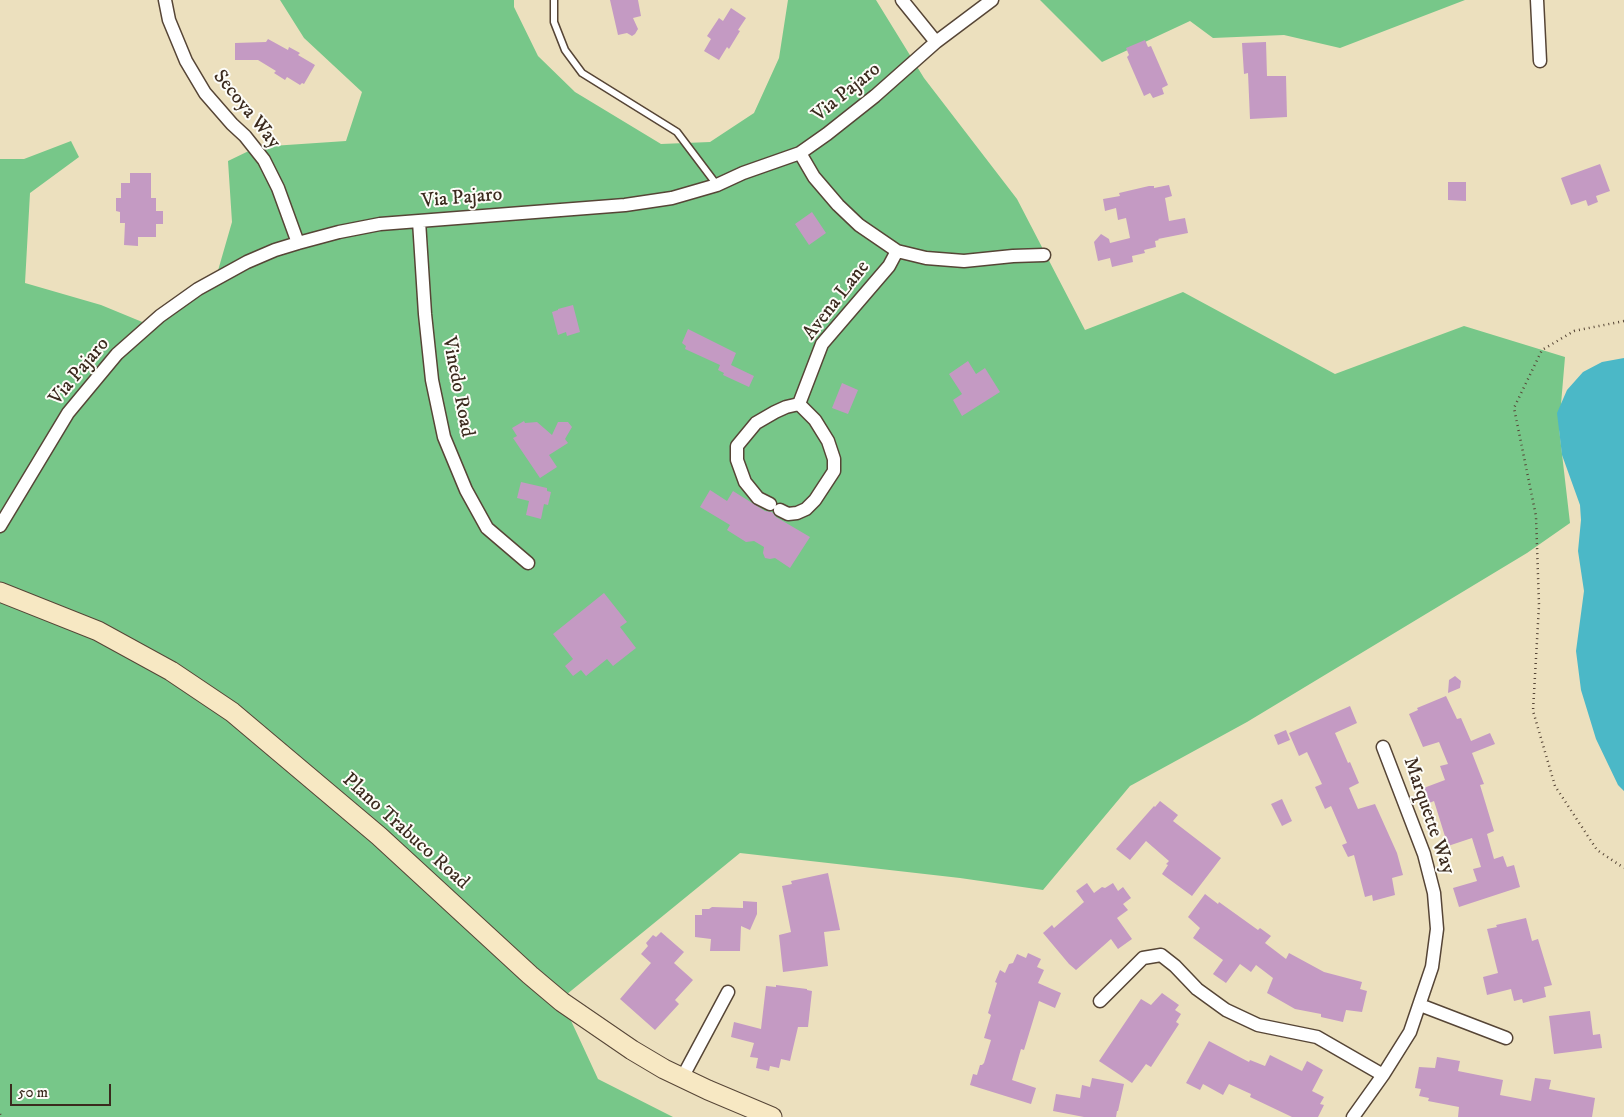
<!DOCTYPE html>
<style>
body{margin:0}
#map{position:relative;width:1624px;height:1117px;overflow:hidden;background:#ece0be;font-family:"IM FELL DW Pica",serif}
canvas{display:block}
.scale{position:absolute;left:10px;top:1084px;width:101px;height:22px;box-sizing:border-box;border:2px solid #3b2a1e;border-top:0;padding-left:6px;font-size:15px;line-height:18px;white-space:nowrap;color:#3b2a1e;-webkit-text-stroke:4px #fdfcf7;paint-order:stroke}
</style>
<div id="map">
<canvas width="1624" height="1117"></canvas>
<div class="scale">50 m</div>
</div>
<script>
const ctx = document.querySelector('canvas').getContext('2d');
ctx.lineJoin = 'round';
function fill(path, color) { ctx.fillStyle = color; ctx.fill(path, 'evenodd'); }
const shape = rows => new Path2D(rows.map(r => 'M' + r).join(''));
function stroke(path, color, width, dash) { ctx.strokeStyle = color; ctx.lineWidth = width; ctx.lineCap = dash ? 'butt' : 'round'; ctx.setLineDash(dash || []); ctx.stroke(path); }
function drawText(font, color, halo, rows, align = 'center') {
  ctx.font = font + ' "IM FELL DW Pica",serif'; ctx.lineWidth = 4; ctx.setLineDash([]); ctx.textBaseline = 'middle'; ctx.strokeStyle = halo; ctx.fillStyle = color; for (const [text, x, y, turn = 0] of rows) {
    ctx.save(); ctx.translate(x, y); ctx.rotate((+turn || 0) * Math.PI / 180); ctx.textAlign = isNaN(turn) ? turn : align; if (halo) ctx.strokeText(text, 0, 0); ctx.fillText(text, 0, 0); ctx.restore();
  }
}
fill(shape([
 [280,0,514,0,514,7,538,56,575,92,661,144,710,142,754,113,779,58,788,0,876,0,924,78,1017,199,1085,330,1183,292,1335,374,1464,326,1565,357,1559,428,1570,523,1527,553,1247,722,1130,786,1043,890,960,878,740,853,561,999,598,1079,673,1117,0,1117,0,159,24,159,71,141,79,157,30,193,25,283,101,305,152,326,217,274,232,222,228,161,257,147,346,141,362,92,304,38],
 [1040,0,1465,0,1340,48,1284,35,1213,38,1190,21,1102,62]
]), '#77c789');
fill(shape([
 [1624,358,1624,791,1618,785,1596,739,1581,690,1576,651,1584,591,1578,551,1581,520,1580,505,1562,455,1557,413,1567,390,1583,372,1602,362]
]), '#4bb8c7');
fill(shape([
 [610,0,638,0,641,16,633,18,638,29,635,34,632,36,627,33,618,35],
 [731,8,746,18,738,30,740,31,729,49,727,47,719,60,704,51,711,39,707,36,719,18,723,21],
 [268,39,288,50,289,47,300,53,298,55,315,65,304,84,302,83,300,85,287,77,285,80,274,73,276,71,258,60,235,60,235,43,266,42],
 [1145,40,1148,47,1151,46,1168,85,1162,88,1164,94,1153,98,1150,93,1144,96,1127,57,1129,55,1126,48],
 [1266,42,1267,76,1286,76,1287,117,1250,119,1248,73,1244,74,1242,43],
 [1600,164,1610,191,1596,196,1598,202,1588,206,1586,200,1571,205,1561,178],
 [130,173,151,173,151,198,156,198,156,211,163,211,163,224,156,224,156,237,138,237,138,246,124,245,125,223,120,223,120,212,116,211,116,198,121,198,121,183,130,183],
 [1448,182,1466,182,1466,201,1448,200],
 [1169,185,1172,196,1165,198,1169,221,1185,218,1188,233,1158,239,1159,240,1155,241,1156,247,1144,250,1145,253,1132,256,1133,262,1112,267,1110,258,1098,261,1094,242,1101,234,1109,239,1110,243,1130,238,1126,218,1118,220,1116,208,1105,211,1103,199,1120,196,1119,193,1149,186,1154,186,1154,188],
 [812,212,826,233,809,245,795,224],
 [573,305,580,332,567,336,566,332,558,335,552,312,558,310,558,309],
 [688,329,736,353,731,365,754,376,749,387,723,375,724,373,718,370,720,365,685,349,686,346,682,343],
 [968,361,976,374,985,368,1000,392,962,416,953,400,962,394,949,374],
 [842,383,858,390,848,414,832,408],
 [524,421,525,423,537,422,552,435,558,422,568,422,572,427,565,439,568,443,549,455,557,467,540,478,513,438,517,436,512,428],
 [521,482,547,488,547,491,551,492,548,505,544,504,541,519,526,515,529,501,517,498],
 [710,490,727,501,733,491,765,511,772,512,776,517,810,537,790,568,775,558,770,559,765,558,763,553,764,547,754,541,746,542,727,530,730,525,700,507],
 [604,593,627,622,620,627,636,648,613,666,607,659,586,676,581,670,573,676,565,666,573,659,553,634],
 [1455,676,1461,681,1460,688,1448,693,1449,680],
 [1446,696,1457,719,1461,718,1471,741,1490,733,1495,744,1472,753,1484,784,1480,785,1494,831,1487,834,1494,859,1503,856,1507,867,1514,865,1520,887,1459,907,1453,888,1477,881,1473,869,1481,867,1472,838,1448,846,1434,801,1427,804,1421,789,1445,780,1440,766,1448,764,1439,742,1423,747,1409,714,1418,710,1417,708],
 [1350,706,1357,723,1335,733,1348,763,1350,762,1359,783,1349,788,1358,809,1375,804,1397,853,1403,875,1392,878,1395,895,1373,901,1372,895,1365,897,1354,855,1348,857,1342,845,1347,843,1331,806,1325,809,1315,787,1322,784,1307,752,1299,756,1289,733],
 [1286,730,1290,740,1278,745,1274,735],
 [1282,799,1292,821,1282,826,1271,804],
 [1160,801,1178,815,1173,821,1221,858,1192,896,1162,874,1168,865,1166,864,1169,861,1146,841,1130,860,1116,849,1154,806,1155,807],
 [828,873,840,930,824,932,828,966,783,972,779,935,791,932,782,886,792,884,791,881],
 [1087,883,1094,893,1102,887,1105,888,1113,883,1118,891,1123,887,1131,898,1123,904,1128,910,1117,918,1132,939,1118,949,1111,939,1076,970,1069,964,1043,933,1052,925,1054,928,1084,902,1076,891],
 [1205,894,1218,904,1219,902,1258,930,1260,928,1271,936,1265,943,1286,959,1289,953,1324,972,1362,982,1360,989,1367,991,1362,1012,1346,1010,1343,1022,1321,1017,1321,1014,1295,1009,1267,993,1273,978,1256,965,1251,972,1240,964,1226,983,1213,974,1223,960,1193,938,1200,928,1188,917],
 [743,901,757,902,757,914,750,930,741,926,740,951,710,951,711,939,695,937,695,915,702,915,702,909,709,909,712,907,743,908],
 [1526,918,1532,941,1538,939,1552,985,1544,987,1546,997,1523,1003,1522,999,1514,1001,1511,989,1487,995,1483,977,1498,973,1487,929,1497,927,1496,925],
 [661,932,684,952,674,963,693,980,675,1000,679,1004,655,1030,620,999,651,963,641,954,648,946,646,943,653,935,656,937],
 [1028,953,1041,959,1037,967,1044,970,1038,983,1061,993,1055,1008,1039,1001,1024,1050,1021,1049,1012,1080,1036,1088,1031,1104,970,1085,973,1074,977,1075,980,1065,982,1065,984,1063,991,1040,984,1038,991,1015,988,1013,997,983,995,982,1000,970,1005,973,1009,964,1013,963,1017,954,1026,958],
 [776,985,807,989,807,990,812,991,808,1027,798,1027,790,1061,781,1059,779,1068,770,1066,769,1071,756,1068,758,1058,750,1057,754,1043,731,1037,734,1022,761,1029,766,986,776,987],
 [1162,993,1179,1005,1175,1010,1181,1014,1176,1022,1179,1024,1151,1067,1146,1064,1132,1083,1099,1061,1141,999,1151,1005],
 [1590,1011,1593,1035,1600,1034,1602,1048,1554,1054,1549,1016],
 [1209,1041,1249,1062,1250,1060,1265,1066,1270,1055,1302,1071,1307,1061,1323,1070,1312,1091,1324,1097,1320,1104,1324,1105,1318,1117,1292,1117,1250,1097,1251,1094,1229,1084,1223,1095,1203,1084,1200,1090,1186,1083],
 [1437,1057,1460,1061,1458,1071,1503,1080,1500,1095,1531,1101,1535,1078,1551,1080,1549,1089,1595,1098,1592,1117,1458,1117,1459,1107,1428,1101,1429,1098,1419,1096,1421,1089,1415,1088,1419,1067,1435,1068],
 [1092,1078,1124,1084,1118,1111,1117,1111,1116,1117,1084,1117,1053,1111,1056,1094,1080,1098,1082,1085,1090,1087]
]), '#c49ac3');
const lane = shape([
 [554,0,554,22,565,50,582,73,677,132,717,185]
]);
const street = shape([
 [165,0,169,20,186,61,205,93,232,124,245,136,264,160,278,188,298,243],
 [902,0,936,42],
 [1537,0,1540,61],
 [800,153,814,177,838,205,859,225,897,251,926,258,964,261,1013,256,1044,255],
 [419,221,425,314,432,380,444,437,466,490,487,528,528,563],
 [799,404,822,344,889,266,897,251],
 [770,504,758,498,745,482,737,460,737,446,756,423,775,412,786,407,799,404,815,420,828,441,834,459,834,471,815,500,806,509,797,513,788,514,780,510],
 [0,526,68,413,117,354,160,316,198,289,247,262,275,250,298,243,339,232,380,224,625,205,672,198,717,185,743,173,800,153,827,134,875,96,936,42,992,0],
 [1100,1001,1143,958,1161,955,1175,966,1197,989,1226,1010,1258,1025,1317,1037,1383,1075],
 [1420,1005,1506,1038],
 [682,1078,728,992],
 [1353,1117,1383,1075,1410,1032,1432,967,1437,929,1434,893,1424,854,1383,747]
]);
const secondary = shape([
 [0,592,98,631,171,671,232,712,379,836,530,975,562,1002,632,1050,664,1069,708,1090,772,1117]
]);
stroke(lane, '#564536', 9);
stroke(street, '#564536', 15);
stroke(secondary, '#564536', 21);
stroke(shape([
 [1624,321,1574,331,1542,350,1514,408,1536,516,1539,605,1533,711,1555,786,1597,850,1624,868],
 [0,1114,1,1117]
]), '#564536', 2.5, [1, 4]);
stroke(lane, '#fff', 6);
stroke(street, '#fff', 12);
stroke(secondary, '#f7e8c3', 19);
drawText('20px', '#3b2a1e', '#fdfcf7', [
 ["Via Pajaro",847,93,-39],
 ["Secoya Way",246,110,51],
 ["Via Pajaro",462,199,-5],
 ["Avena Lane",837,301,-52],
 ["Via Pajaro",80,372,-50],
 ["Vinedo Road",457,387,79],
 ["Marquette Way",1428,816,71],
 ["Plano Trabuco Road",405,832,42]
]);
</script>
